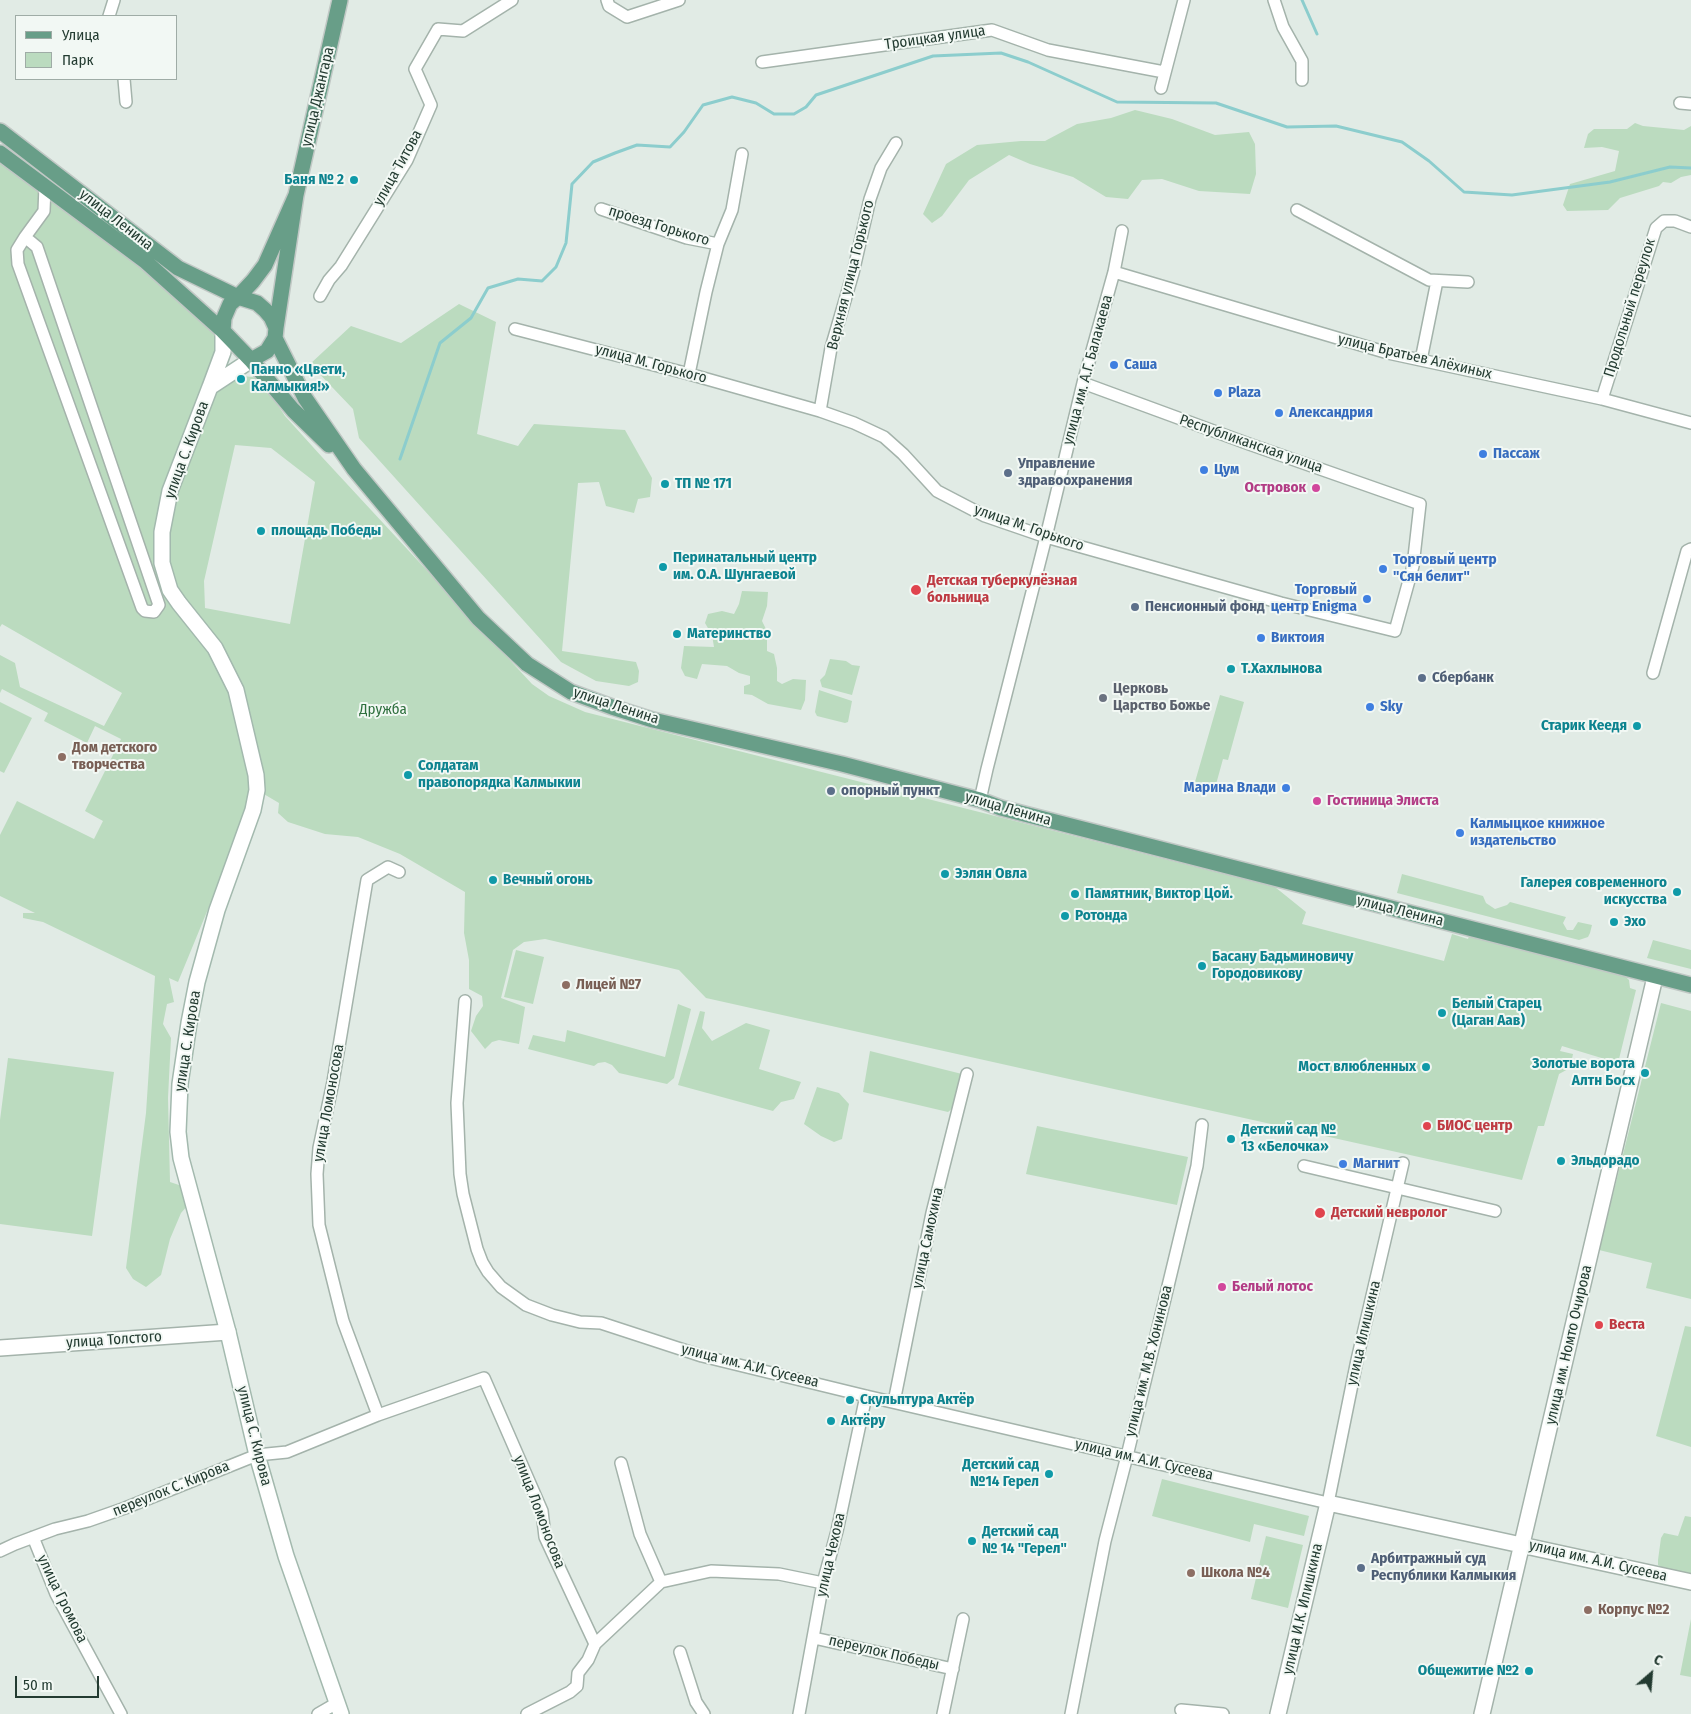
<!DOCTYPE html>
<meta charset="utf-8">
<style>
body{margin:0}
#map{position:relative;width:1691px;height:1714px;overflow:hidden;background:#e1ebe5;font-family:"Fira Sans Condensed",sans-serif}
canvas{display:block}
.legend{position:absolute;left:15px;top:15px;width:162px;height:65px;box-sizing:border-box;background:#f2f8f4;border:1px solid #9faca6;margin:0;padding:6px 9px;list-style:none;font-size:15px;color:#233b31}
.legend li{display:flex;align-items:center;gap:10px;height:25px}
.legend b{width:25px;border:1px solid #9faca6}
.north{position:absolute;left:1626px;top:1649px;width:50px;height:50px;-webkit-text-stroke:4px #f2f8f4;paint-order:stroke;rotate:27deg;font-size:14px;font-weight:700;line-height:20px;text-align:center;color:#233b31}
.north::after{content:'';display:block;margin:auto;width:18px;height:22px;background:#233b31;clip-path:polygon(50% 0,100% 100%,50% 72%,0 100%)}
.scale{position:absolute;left:15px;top:1676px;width:84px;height:22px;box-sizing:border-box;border:2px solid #233b31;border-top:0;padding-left:6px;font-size:15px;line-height:18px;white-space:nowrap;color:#233b31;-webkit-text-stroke:4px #f2f8f4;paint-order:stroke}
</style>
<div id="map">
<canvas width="1691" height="1714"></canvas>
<ul class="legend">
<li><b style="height:6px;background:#689e88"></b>Улица</li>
<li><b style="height:14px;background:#bbdbbf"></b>Парк</li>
</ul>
<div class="north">С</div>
<div class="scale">50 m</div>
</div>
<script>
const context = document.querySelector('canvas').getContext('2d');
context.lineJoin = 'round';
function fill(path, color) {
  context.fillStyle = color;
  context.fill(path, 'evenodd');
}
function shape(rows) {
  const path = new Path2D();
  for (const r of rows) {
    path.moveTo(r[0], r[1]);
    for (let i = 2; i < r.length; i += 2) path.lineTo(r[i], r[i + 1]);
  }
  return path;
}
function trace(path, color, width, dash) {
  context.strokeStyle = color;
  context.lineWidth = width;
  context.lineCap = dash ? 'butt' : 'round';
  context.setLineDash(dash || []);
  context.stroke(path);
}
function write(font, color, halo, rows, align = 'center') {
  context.font = font + ' "Fira Sans Condensed",sans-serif';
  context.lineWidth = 4;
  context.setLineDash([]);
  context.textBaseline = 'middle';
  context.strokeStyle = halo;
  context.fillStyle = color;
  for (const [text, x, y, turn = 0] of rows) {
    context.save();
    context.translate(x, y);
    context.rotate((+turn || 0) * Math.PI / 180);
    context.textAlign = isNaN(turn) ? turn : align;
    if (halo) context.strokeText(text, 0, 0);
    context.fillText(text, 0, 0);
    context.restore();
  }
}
fill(shape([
 [1135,110,1172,119,1215,135,1249,132,1255,144,1256,174,1250,194,1199,191,1162,179,1142,180,1128,199,1106,197,1073,177,1030,164,1009,155,969,180,942,216,932,223,923,214,946,164,977,145,1021,141,1045,141,1077,124,1111,118],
 [1635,123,1643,126,1684,130,1691,126,1691,175,1681,177,1671,183,1663,182,1659,186,1620,198,1608,210,1567,211,1563,205,1570,184,1615,171,1619,151,1602,147,1584,148,1588,134,1594,129,1627,129],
 [0,162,133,257,218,333,215,389,235,375,260,378,285,416,322,457,532,684,549,696,585,712,1275,887,1306,912,1302,924,1444,961,1452,934,1468,939,1469,936,1624,975,1629,980,1630,988,1636,990,1618,1063,1562,1046,1560,1051,1573,1054,1570,1068,1559,1074,1544,1126,1538,1126,1522,1180,706,998,679,970,545,939,524,942,513,950,501,998,525,1007,519,1044,499,1040,492,1042,485,1049,471,1031,476,1016,483,1006,482,996,469,989,469,960,464,933,465,892,400,854,358,837,325,834,288,822,278,813,279,803,257,790,178,982,169,978,174,1002,167,1004,163,1024,171,1038,168,1098,170,1182,182,1186,188,1205,181,1213,170,1239,161,1275,146,1287,133,1279,126,1268,146,1113,155,976,43,922,23,918,23,913,35,913,0,896,0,835,17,801,94,839,103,821,85,811,121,739,95,726,87,743,44,721,48,713,2,689,0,693,0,655,15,663,20,687,104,726,122,693,2,624,0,627],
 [235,445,271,448,315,482,290,624,205,608,204,581],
 [459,304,496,322,477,434,518,446,534,424,625,430,652,478,650,497,638,499,634,513,606,506,599,482,578,483,562,651,636,662,639,671,638,682,629,686,596,681,561,662,359,438,353,409,310,364,351,326,401,343],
 [742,591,768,592,767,606,762,621,767,631,767,651,774,654,777,668,777,681,782,684,793,679,806,680,805,700,801,710,768,704,752,695,744,694,744,686,750,684,750,676,739,673,727,666,702,664,697,679,685,676,681,668,684,646,714,647,712,635,705,623,708,614,722,611,734,614,739,604],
 [830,659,846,661,852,665,860,666,852,695,822,687,820,680,825,675],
 [819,690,852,701,848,722,845,723,817,716,815,712],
 [1220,695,1244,702,1228,760,1223,759,1215,788,1195,782],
 [0,702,32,718,4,773,0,771],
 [1402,874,1483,896,1486,903,1495,909,1507,905,1510,902,1566,917,1563,923,1567,930,1573,930,1578,922,1592,925,1590,933,1588,937,1579,940,1397,893],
 [1653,940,1691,950,1691,969,1647,958],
 [516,950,544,957,533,1004,504,997],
 [1661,1003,1691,1011,1691,1299,1646,1288,1652,1263,1599,1250],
 [678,1004,691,1009,674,1078,667,1084,619,1073,612,1065,605,1062,598,1063,594,1066,528,1049,533,1035,565,1042,567,1030,665,1057],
 [700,1011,705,1012,702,1028,712,1041,746,1023,770,1030,759,1069,801,1082,794,1099,781,1102,773,1111,678,1085],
 [870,1051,962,1074,954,1107,948,1112,863,1092],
 [8,1058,114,1072,92,1236,0,1224,0,1120],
 [817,1087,839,1093,849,1104,842,1139,834,1142,821,1136,804,1124],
 [1037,1126,1188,1157,1177,1205,1026,1174],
 [1685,1326,1691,1327,1691,1447,1656,1436],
 [1162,1479,1309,1516,1304,1536,1254,1524,1250,1542,1152,1516],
 [1685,1516,1691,1517,1691,1576,1666,1571,1658,1565,1658,1560,1661,1538,1664,1533,1678,1536],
 [1266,1536,1303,1545,1288,1608,1251,1599],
 [1691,1619,1691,1677,1680,1675]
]), '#bbdbbf');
trace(shape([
 [1302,0,1317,34],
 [400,459,440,343,471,318,488,288,518,279,542,281,556,267,566,243,572,184,593,162,615,153,637,145,670,147,684,132,703,105,732,97,756,103,774,114,794,114,806,107,816,95,933,56,1001,53,1028,62,1117,102,1216,103,1287,127,1336,126,1402,142,1429,161,1464,192,1512,195,1610,182,1670,167,1691,168]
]), '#8ccdcd', 3);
const minor = shape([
 [607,0,609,6,627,17,679,0],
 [1274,0,1283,27,1302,61,1302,80],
 [109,16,114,0],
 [762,62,992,30,1048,50,1164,72],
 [124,79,126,102],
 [1161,88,1184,0],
 [1680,103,1691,104],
 [601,209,687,238,718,244],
 [1297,210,1429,280,1468,282],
 [25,237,37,247,159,605,154,612,145,611,142,608,18,264,17,250,25,237,44,211,45,186],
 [1114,272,1388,353,1602,399,1691,423],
 [320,296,329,280,341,266,407,160,431,105,415,69,438,29,463,31,512,0],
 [515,329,689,374,820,411,854,423,884,437,903,454,937,491,985,516,1046,537,1281,603,1395,631,1413,566,1420,504,1249,444,1083,383],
 [1421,360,1437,281],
 [689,374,706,292,718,244,732,210,742,154],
 [1602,399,1656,228,1664,221,1675,221,1691,227],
 [820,411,831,348,853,273,870,199,881,168,896,143],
 [1653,673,1687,551,1691,549],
 [980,800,987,769,1046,537,1083,383,1114,272,1122,231],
 [465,1001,457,1103,460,1174,463,1194,477,1249,482,1262,488,1272,501,1287,526,1305,552,1315,580,1322,601,1323,702,1356,866,1396,1328,1503,1357,1360,1403,1163],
 [1304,1166,1495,1211],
 [894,1402,932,1213,967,1074],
 [378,1415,343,1321,319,1225,317,1174,319,1148,333,1082,367,880,388,867,399,872],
 [621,1463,640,1534,661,1582],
 [33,1537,56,1594,121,1714],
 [0,1551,15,1544,55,1529,88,1521,125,1508,257,1455,287,1452,378,1415,484,1378,542,1511,545,1537,595,1644],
 [814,1638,953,1669],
 [680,1652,696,1702,704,1714],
 [1181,1710,1223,1714],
 [318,1714,337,1703],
 [527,1714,570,1692,577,1686,578,1673,588,1660,595,1644,661,1582,711,1571,779,1574,823,1583],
 [799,1714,823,1583,837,1531,866,1396],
 [943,1714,963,1619],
 [1071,1714,1105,1541,1127,1456,1197,1166,1202,1125]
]);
const tertiary = shape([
 [0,1348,228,1332],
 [1278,1714,1328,1503,1691,1582],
 [1482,1714,1655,977]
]);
const secondary = shape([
 [223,331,223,352,210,387,251,360],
 [210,387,170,491,162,532,162,563,170,590,179,603,215,648,236,690,256,775,257,790,253,810,217,910,197,982,189,1023,180,1084,178,1132,181,1158,228,1332,257,1455,286,1556,341,1714]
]);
const primary = shape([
 [0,131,178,268,238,297,257,303,265,310,271,317,276,328,275,338,267,351,251,360,223,331,224,318,230,304,238,297,253,281,265,265,296,195],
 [0,153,145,261,223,331],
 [276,328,296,195,340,0],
 [275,338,305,398,354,469,478,618,527,664,571,692,612,707,653,720,842,764,980,800,1001,808,1691,985],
 [251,360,293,410,329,445]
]);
trace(minor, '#a4b3ab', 14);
trace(tertiary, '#a4b3ab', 18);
trace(secondary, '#a3b9ae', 18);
trace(primary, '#c1c8c5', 18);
trace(minor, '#fff', 11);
trace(tertiary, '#fff', 15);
trace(secondary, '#fff', 15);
trace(primary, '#689e88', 15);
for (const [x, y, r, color] of [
 [354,180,5,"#0f9aa8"],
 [1114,365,5,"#3f7fe0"],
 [241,379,5,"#0f9aa8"],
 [1218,393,5,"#3f7fe0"],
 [1279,413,5,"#3f7fe0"],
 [1483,454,5,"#3f7fe0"],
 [1204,470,5,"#3f7fe0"],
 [1008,473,5,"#5c6f8a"],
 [665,484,5,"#0f9aa8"],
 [1316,488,5,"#d1479c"],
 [261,531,5,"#0f9aa8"],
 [663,567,5,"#0f9aa8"],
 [1383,569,5,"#3f7fe0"],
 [916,590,6,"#e0444e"],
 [1367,599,5,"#3f7fe0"],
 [1135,607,5,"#5c6f8a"],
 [677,634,5,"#0f9aa8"],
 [1261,638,5,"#3f7fe0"],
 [1231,669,5,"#0f9aa8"],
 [1422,678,5,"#5c6f8a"],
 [1103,698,5,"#6b7280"],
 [1370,707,5,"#3f7fe0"],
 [1637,726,5,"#0f9aa8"],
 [62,757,5,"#8d6e63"],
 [408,775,5,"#0f9aa8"],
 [1286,788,5,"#3f7fe0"],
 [831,791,5,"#5c6f8a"],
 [1317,801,5,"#d1479c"],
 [1460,833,5,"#3f7fe0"],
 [945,874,5,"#0f9aa8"],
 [493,880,5,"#0f9aa8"],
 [1677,892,5,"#0f9aa8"],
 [1075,894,5,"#0f9aa8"],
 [1065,916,5,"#0f9aa8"],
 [1614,922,5,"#0f9aa8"],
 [1202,966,5,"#0f9aa8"],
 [566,985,5,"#8d6e63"],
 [1442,1013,5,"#0f9aa8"],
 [1426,1067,5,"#0f9aa8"],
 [1645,1073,5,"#0f9aa8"],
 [1427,1126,5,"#e0444e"],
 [1231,1139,5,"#0f9aa8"],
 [1561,1161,5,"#0f9aa8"],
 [1343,1164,5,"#3f7fe0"],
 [1320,1213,6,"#e0444e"],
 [1222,1287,5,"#d1479c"],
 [1599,1325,5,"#e0444e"],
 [850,1400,5,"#0f9aa8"],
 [831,1421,5,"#0f9aa8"],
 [1049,1474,5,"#0f9aa8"],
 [972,1541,5,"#0f9aa8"],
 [1361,1568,5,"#5c6f8a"],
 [1191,1573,5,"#8d6e63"],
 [1588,1610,5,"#8d6e63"],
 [1529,1671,5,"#0f9aa8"]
]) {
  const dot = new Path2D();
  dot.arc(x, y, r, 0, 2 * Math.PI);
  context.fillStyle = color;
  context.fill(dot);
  trace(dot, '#f2f8f4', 2);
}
write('15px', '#233b31', '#f2f8f4', [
 ["Троицкая улица",935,38,-8],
 ["улица Джангара",318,97,-77],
 ["улица Титова",398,168,-61],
 ["улица Ленина",116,220,38],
 ["проезд Горького",659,226,17],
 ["Верхняя улица Горького",851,275,-76],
 ["Продольный переулок",1630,308,-73],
 ["улица Братьев Алёхиных",1415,357,13],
 ["улица М. Горького",651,364,15],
 ["улица им. А.Г. Балакаева",1088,370,-75],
 ["Республиканская улица",1251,444,19],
 ["улица С. Кирова",187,450,-70],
 ["улица М. Горького",1029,528,19],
 ["улица Ленина",616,706,18],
 ["улица Ленина",1008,809,16],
 ["улица Ленина",1400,911,14],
 ["улица С. Кирова",188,1041,-81],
 ["улица Ломоносова",329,1103,-80],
 ["улица Самохина",928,1238,-78],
 ["улица Илишкина",1364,1333,-77],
 ["улица Толстого",114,1340,-4],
 ["улица им. Номто Очирова",1569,1345,-77],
 ["улица им. М.В. Хонинова",1149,1361,-76],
 ["улица им. А.И. Сусеева",750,1366,14],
 ["улица С. Кирова",254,1436,76],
 ["улица им. А.И. Сусеева",1144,1460,13],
 ["переулок С. Кирова",171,1489,-22],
 ["улица Ломоносова",539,1512,69],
 ["улица Чехова",831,1555,-77],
 ["улица им. А.И. Сусеева",1598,1561,13],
 ["улица Громова",62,1599,64],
 ["улица И.К. Илишкина",1303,1609,-77],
 ["переулок Победы",884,1653,13]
]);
write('bold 15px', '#0d838f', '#f2f8f4', [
 ["Баня № 2",344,180,"right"],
 ["Панно «Цвети,",251,370],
 ["Калмыкия!»",251,387],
 ["ТП № 171",675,484],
 ["площадь Победы",271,531],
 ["Перинатальный центр",673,558],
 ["им. О.А. Шунгаевой",673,575],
 ["Материнство",687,634],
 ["Т.Хахлынова",1241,669],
 ["Старик Кеедя",1627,726,"right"],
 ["Солдатам",418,766],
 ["правопорядка Калмыкии",418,783],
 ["Ээлян Овла",955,874],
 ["Вечный огонь",503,880],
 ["Галерея современного",1667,883,"right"],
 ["искусства",1667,900,"right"],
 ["Памятник, Виктор Цой.",1085,894],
 ["Ротонда",1075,916],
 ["Эхо",1624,922],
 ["Басану Бадьминовичу",1212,957],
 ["Городовикову",1212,974],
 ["Белый Старец",1452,1004],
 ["(Цаган Аав)",1452,1021],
 ["Золотые ворота",1635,1064,"right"],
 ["Алтн Босх",1635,1081,"right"],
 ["Мост влюбленных",1416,1067,"right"],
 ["Детский сад №",1241,1130],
 ["13 «Белочка»",1241,1147],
 ["Эльдорадо",1571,1161],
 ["Скульптура Актёр",860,1400],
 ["Актёру",841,1421],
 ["Детский сад",1039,1465,"right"],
 ["№14 Герел",1039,1482,"right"],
 ["Детский сад",982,1532],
 ["№ 14 \"Герел\"",982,1549],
 ["Общежитие №2",1519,1671,"right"]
], 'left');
write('bold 15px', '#366cbe', '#f2f8f4', [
 ["Саша",1124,365],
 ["Plaza",1228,393],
 ["Александрия",1289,413],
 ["Пассаж",1493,454],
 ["Цум",1214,470],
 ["Торговый центр",1393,560],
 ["\"Сян белит\"",1393,577],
 ["Торговый",1357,590,"right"],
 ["центр Enigma",1357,607,"right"],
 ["Виктоия",1271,638],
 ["Sky",1380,707],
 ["Марина Влади",1276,788,"right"],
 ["Калмыцкое книжное",1470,824],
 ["издательство",1470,841],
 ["Магнит",1353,1164]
], 'left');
write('bold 15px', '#4e5e75', '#f2f8f4', [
 ["Управление",1018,464],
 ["здравоохранения",1018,481],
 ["Пенсионный фонд",1145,607],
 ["Сбербанк",1432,678],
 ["опорный пункт",841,791],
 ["Арбитражный суд",1371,1559],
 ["Республики Калмыкия",1371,1576]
], 'left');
write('bold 15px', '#b23c85', '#f2f8f4', [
 ["Островок",1306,488,"right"],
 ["Гостиница Элиста",1327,801],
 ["Белый лотос",1232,1287]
], 'left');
write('bold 15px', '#be3a42', '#f2f8f4', [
 ["Детская туберкулёзная",927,581],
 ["больница",927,598],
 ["БИОС центр",1437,1126],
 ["Детский невролог",1331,1213],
 ["Веста",1609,1325]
], 'left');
write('bold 15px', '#5b616d', '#f2f8f4', [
 ["Церковь",1113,689],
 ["Царство Божье",1113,706]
], 'left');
write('15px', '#2f703e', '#f2f8f4', [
 ["Дружба",383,710]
]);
write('bold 15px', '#785e54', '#f2f8f4', [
 ["Дом детского",72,748],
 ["творчества",72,765],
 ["Лицей №7",576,985],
 ["Школа №4",1201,1573],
 ["Корпус №2",1598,1610]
], 'left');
</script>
